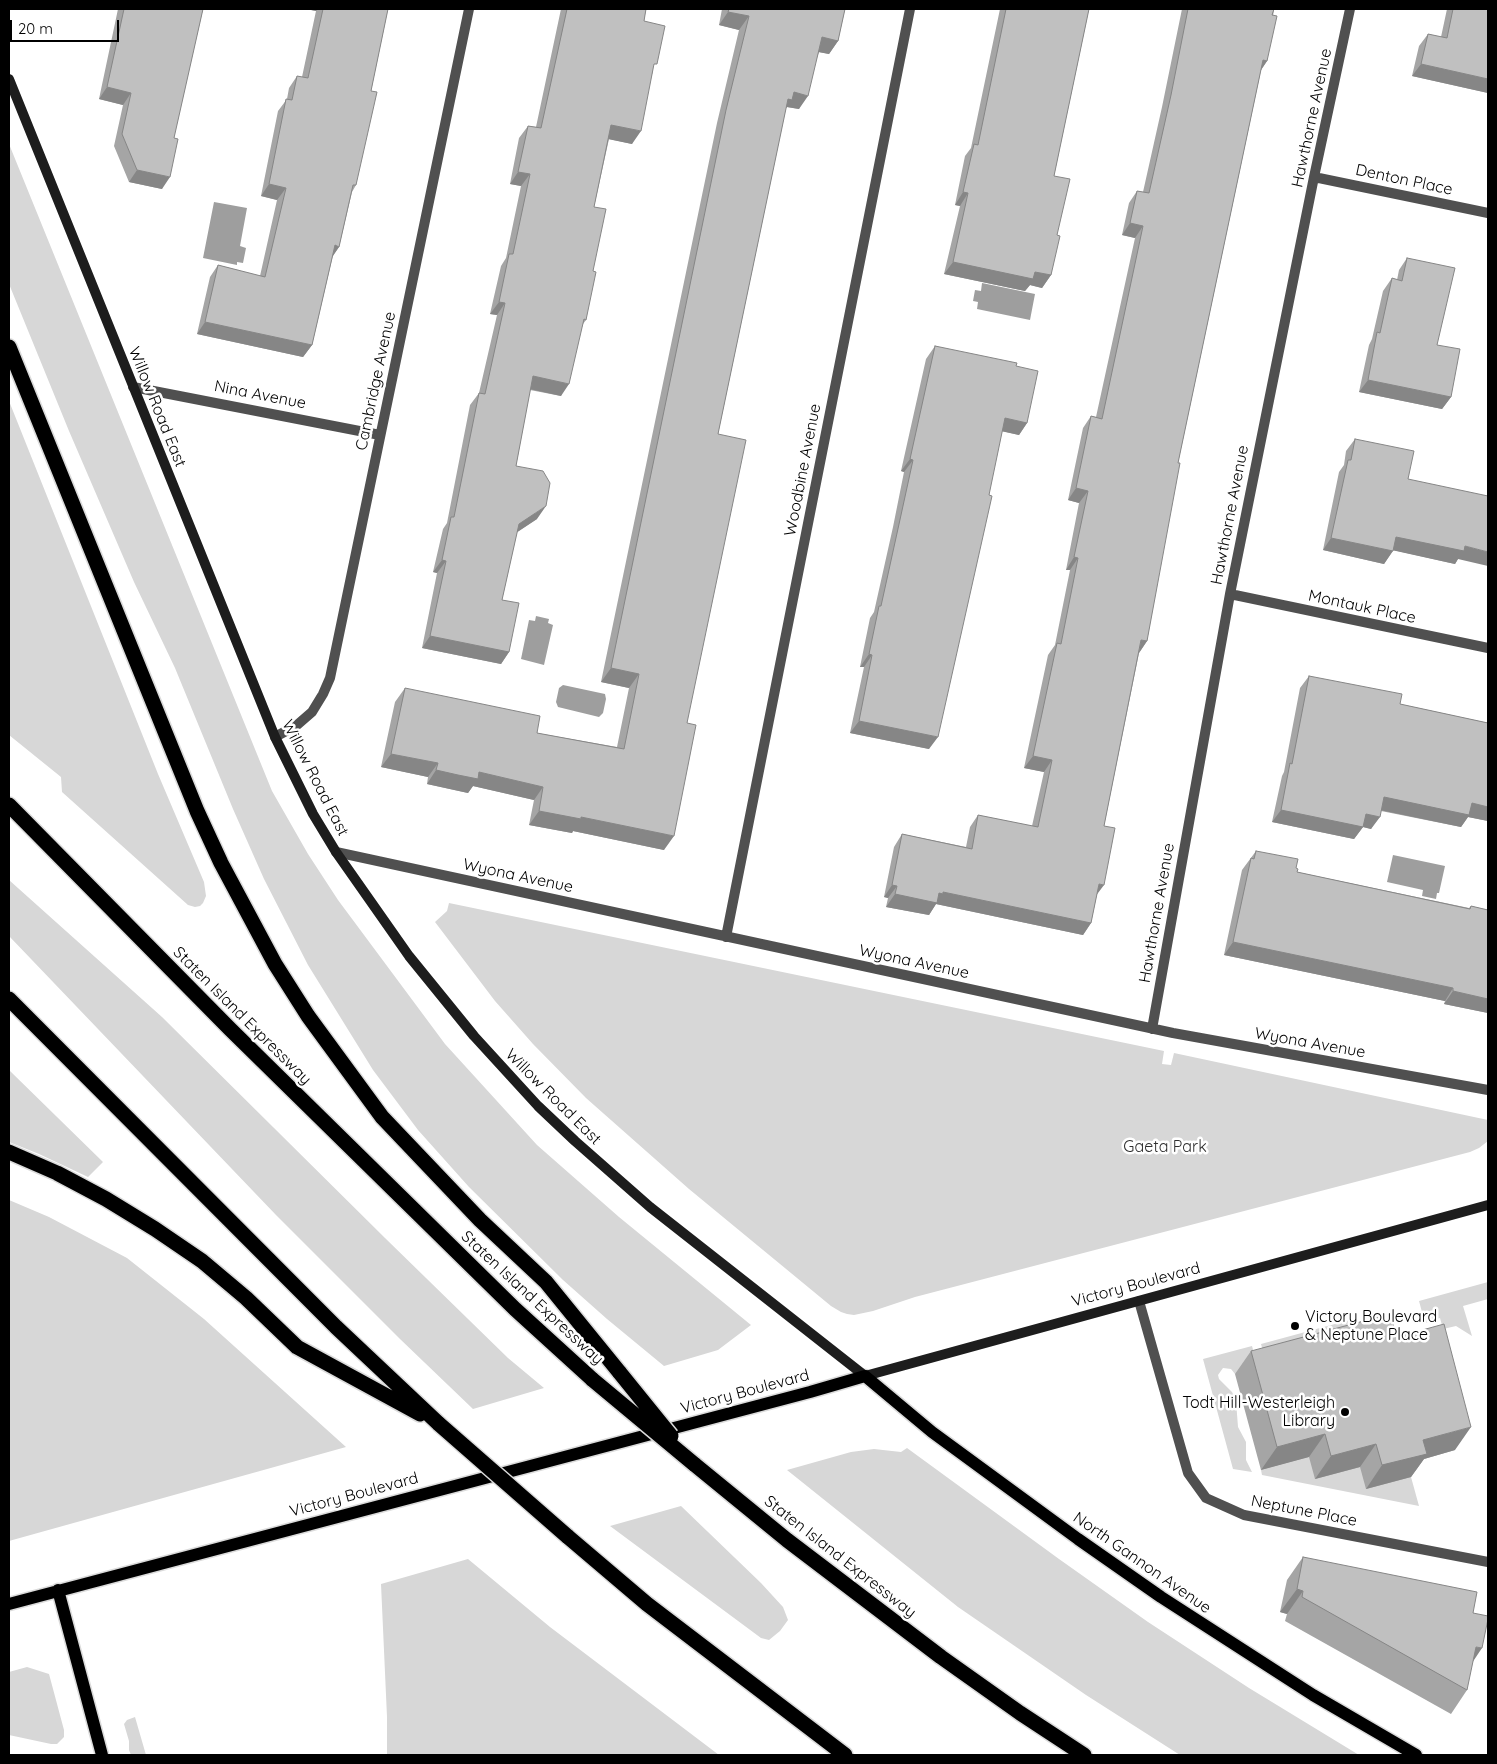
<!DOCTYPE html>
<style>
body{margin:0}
#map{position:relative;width:1497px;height:1764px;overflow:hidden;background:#fff;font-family:Quicksand,sans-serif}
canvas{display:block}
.frame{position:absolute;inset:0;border:10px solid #000;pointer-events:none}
.scale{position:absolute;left:10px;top:20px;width:109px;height:22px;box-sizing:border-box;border:2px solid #000;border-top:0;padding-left:6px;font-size:15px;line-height:18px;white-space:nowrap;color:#000;-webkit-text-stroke:4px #fff;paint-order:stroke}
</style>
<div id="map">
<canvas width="1497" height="1764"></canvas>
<div class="frame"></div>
<div class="scale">20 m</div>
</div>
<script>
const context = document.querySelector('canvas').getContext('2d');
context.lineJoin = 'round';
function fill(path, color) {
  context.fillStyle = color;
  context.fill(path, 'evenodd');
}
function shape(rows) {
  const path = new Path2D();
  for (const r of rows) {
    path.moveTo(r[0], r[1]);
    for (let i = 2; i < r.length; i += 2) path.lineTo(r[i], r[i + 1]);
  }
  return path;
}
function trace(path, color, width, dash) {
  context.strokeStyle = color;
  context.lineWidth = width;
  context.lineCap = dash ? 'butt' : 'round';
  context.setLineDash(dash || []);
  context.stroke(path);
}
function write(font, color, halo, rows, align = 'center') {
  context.font = font + ' Quicksand,sans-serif';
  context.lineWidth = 5;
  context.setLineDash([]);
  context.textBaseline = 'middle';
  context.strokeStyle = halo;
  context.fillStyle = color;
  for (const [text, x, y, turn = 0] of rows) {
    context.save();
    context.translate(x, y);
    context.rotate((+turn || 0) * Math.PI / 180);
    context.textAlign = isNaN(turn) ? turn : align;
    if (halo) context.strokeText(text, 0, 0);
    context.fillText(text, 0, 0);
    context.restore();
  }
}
fill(shape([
 [9,144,272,791,308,854,338,900,445,1044,537,1145,619,1217,751,1325,718,1350,664,1366,607,1319,563,1280,469,1187,418,1130,373,1070,308,965,264,879,233,809,175,668,134,582,69,431,9,284],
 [9,401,158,774,204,882,206,896,203,903,200,906,195,907,188,905,62,792,61,777,9,735],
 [9,880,162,1017,385,1238,508,1358,544,1388,473,1409,400,1339,276,1215,9,936],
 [449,903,1164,1051,1162,1064,1171,1065,1174,1053,1488,1120,1488,1141,1479,1148,1470,1152,915,1297,873,1311,854,1315,847,1314,841,1312,831,1306,689,1189,586,1098,533,1044,495,1001,435,922,447,911],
 [9,1070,103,1162,88,1177,39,1154,9,1142],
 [9,1200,49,1217,127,1258,204,1319,346,1447,9,1541],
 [1488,1282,1488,1299,1463,1306,1472,1336,1456,1326,1443,1329,1440,1318,1425,1323,1419,1301],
 [1357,1318,1363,1340,1267,1366,1261,1344],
 [1252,1346,1258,1368,1235,1374,1231,1369,1223,1368,1218,1375,1219,1379,1232,1392,1236,1401,1238,1427,1246,1442,1246,1460,1252,1472,1233,1469,1203,1359],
 [907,1448,1059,1559,1148,1622,1249,1688,1359,1755,1180,1755,1086,1695,958,1607,787,1470,851,1452,874,1449,901,1452],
 [1309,1457,1411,1477,1419,1506,1262,1475,1261,1470],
 [681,1506,761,1583,783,1607,788,1620,780,1631,769,1640,761,1638,610,1526],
 [468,1559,550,1627,719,1755,387,1755,387,1717,381,1584],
 [27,1667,49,1674,64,1730,64,1737,57,1744,51,1744,9,1735,9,1672],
 [135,1717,146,1755,131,1755,129,1750,129,1741,124,1724,127,1720]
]), '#d7d7d7');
fill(shape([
 [214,202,247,208,240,246,246,248,243,263,237,262,237,265,203,258],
 [982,283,1035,294,1030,320,977,309,978,302,973,301,975,290,981,291],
 [536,616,549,619,548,623,553,625,544,665,521,659,529,620,535,621],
 [563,685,605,694,606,699,603,713,599,717,558,707,556,702,559,688],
 [1393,855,1445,866,1439,893,1437,893,1436,899,1422,896,1423,890,1387,882]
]), '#9e9e9e');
const primary = shape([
 [58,1590,102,1755],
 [9,1604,810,1392,865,1376,932,1432,1078,1539,1161,1597,1313,1695,1416,1755]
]);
const highway = shape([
 [9,347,197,811,221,863,275,964,308,1016,382,1117,480,1220,546,1282,620,1373],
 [9,805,230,1029,515,1309,593,1380],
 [9,999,336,1327,439,1424],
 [9,1152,57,1173,106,1199,155,1229,202,1261,246,1298,297,1347,420,1414],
 [694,1464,787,1540,941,1657,1020,1713,1084,1755],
 [567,1536,647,1604,845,1755]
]);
trace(primary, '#dbdbdb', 15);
trace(highway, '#dbdbdb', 18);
trace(shape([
 [1314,177,1488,213],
 [133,387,380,435],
 [1230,594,1488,648],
 [275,737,297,725,312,712,323,694,330,678,469,9],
 [336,852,1173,1033,1488,1090],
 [726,937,910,9],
 [1152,1029,1230,594,1314,177,1350,9],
 [1139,1301,1188,1473,1206,1498,1244,1515,1488,1562]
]), '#505050', 10);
trace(shape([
 [9,79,275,737,313,814,336,852,409,956,474,1036,538,1106,575,1141,650,1207,865,1376,1488,1205]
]), '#1d1d1d', 10);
trace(primary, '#000', 12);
trace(highway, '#000', 15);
const highwayBridge = shape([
 [620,1373,671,1436],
 [593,1380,694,1464],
 [439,1424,567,1536]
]);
trace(highwayBridge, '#dbdbdb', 18, []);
trace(highwayBridge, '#000', 15);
fill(shape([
 [118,9,203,9,162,189,129,182,114,146,123,105,99,99],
 [306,9,388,9,371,91,356,185,352,192,339,247,333,255,312,345,303,357,197,334,210,277,218,265,260,276,277,200,261,196,278,111,287,99,289,88,297,76,302,77,316,11],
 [561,9,646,9,644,21,653,71,632,144,609,139,594,207,593,271,586,320,583,324,561,396,530,390,516,466,537,519,517,532,502,600,509,652,501,664,422,648,437,573,433,572,443,529,447,523,470,405,479,393,497,315,490,314,501,266,506,258,521,186,510,184,519,138,528,126,536,127],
 [722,9,845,9,838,41,829,54,819,52,799,109,787,107,786,108,718,434,687,723,664,850,573,831,572,833,529,825,534,800,473,786,468,793,427,784,428,777,381,767,395,702,405,688,537,733,617,747,629,688,601,682,717,123,739,30,719,25],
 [1000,9,1089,9,1054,176,1057,235,1051,275,1042,288,1030,285,1025,291,944,274,960,206,955,205,965,156,971,148],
 [1182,9,1274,9,1267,61,1261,70,1178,463,1147,641,1139,653,1104,826,1097,894,1091,923,1083,935,936,904,929,915,886,907,888,898,884,897,894,847,902,834,966,847,970,827,978,815,1032,826,1044,772,1024,768,1048,655,1055,645,1070,570,1066,570,1079,503,1068,500,1083,428,1091,416,1096,417,1135,238,1122,235,1129,203,1137,191,1143,192,1162,107],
 [1447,9,1488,9,1488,93,1412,76,1419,46,1428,34,1441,37],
 [1407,258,1437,345,1451,397,1442,409,1359,392,1369,345,1372,339,1383,291,1392,278,1397,280,1399,270],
 [935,346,1016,366,1027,423,1019,435,1002,431,929,749,850,733,864,667,860,667,870,618,874,612,893,527,904,472,901,471,926,359],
 [1355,439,1408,479,1458,559,1455,564,1393,550,1384,564,1323,550,1339,472,1344,465,1346,451],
 [1309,676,1400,704,1488,723,1488,821,1468,817,1461,827,1381,811,1371,829,1363,827,1354,839,1272,822,1282,776,1284,772,1300,688],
 [1256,851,1296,868,1297,872,1469,908,1471,906,1488,910,1488,1013,1444,1004,1445,1001,1224,955,1242,870],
 [1397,1337,1455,1450,1424,1459,1411,1477,1366,1489,1360,1467,1315,1479,1309,1457,1261,1470,1235,1374,1251,1351],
 [1303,1557,1473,1613,1467,1690,1451,1714,1285,1621,1287,1614,1280,1612,1287,1580]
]), '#a5a5a5');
fill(shape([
 [306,9,318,9,316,11],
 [728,12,749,16,739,30,719,25],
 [822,37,838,41,829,54,813,51],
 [1263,60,1267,61,1259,73],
 [1421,64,1488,79,1488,93,1412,76],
 [107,87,131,93,123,105,99,99],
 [794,92,808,96,799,109,787,107,782,113,788,99],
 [611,125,641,131,632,144,603,138],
 [137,170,170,177,162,189,129,182],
 [518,172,530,174,521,186,510,184],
 [269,184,286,188,277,200,261,196],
 [963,192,968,193,960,206,955,205],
 [1130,223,1143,226,1135,238,1122,235],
 [335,245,339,247,331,259],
 [953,262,1035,272,1051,275,1042,288,1030,285,1025,291,944,274],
 [499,302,505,303,497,315,490,314],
 [205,322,312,345,303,357,197,334],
 [533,376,569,384,561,396,525,388],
 [1368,380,1451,397,1442,409,1359,392],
 [1005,418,1027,423,1019,435,996,430],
 [910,459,913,460,904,472,901,471],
 [1076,488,1088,491,1079,503,1068,500],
 [546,506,537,519,510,537,519,524],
 [1396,537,1465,546,1488,552,1488,566,1458,559,1455,564,1387,549],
 [1331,538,1393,551,1384,564,1323,550],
 [1074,557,1078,558,1070,570,1066,570],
 [442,560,446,561,437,573,433,572],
 [430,636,509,652,501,664,422,648],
 [1141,640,1147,641,1139,653],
 [869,654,872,655,864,667,860,667],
 [611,668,639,674,629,688,601,682],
 [859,721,938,737,929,749,850,733],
 [391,754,438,763,428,777,381,767],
 [1033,756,1052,760,1044,772,1024,768],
 [436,770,479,772,543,787,534,800,473,786,468,793,427,784],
 [1384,797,1472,803,1488,807,1488,821,1468,817,1461,827,1375,809],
 [1281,810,1366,814,1380,817,1371,829,1363,827,1354,839,1272,822],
 [539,811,581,817,674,836,664,850,573,831,572,833,529,825],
 [1099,884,1104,885,1095,897],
 [892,885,897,886,888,898,884,897],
 [943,892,1091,923,1083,935,936,904,929,915,886,907,895,894],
 [1233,942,1453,988,1445,1001,1224,955],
 [1453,991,1488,999,1488,1013,1444,1004],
 [1471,1427,1455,1450,1424,1459,1411,1477,1366,1489,1382,1465,1423,1440],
 [1325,1434,1309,1457,1261,1470,1277,1447],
 [1376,1444,1360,1467,1315,1479,1331,1456],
 [1297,1589,1303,1591,1287,1614,1280,1612],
 [1476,1647,1482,1648,1466,1672]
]), '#868686');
const building = shape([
 [124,9,203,9,174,138,178,139,170,177,137,170,122,134,131,93,107,87,124,9],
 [323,9,388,9,371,91,377,92,356,185,353,185,339,247,335,245,312,345,205,322,218,265,265,277,286,188,269,184,286,99,292,100,297,76,308,78,323,9],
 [567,9,646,9,644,21,665,26,657,64,654,64,641,131,611,125,594,207,606,209,593,271,596,272,586,320,584,319,569,384,533,376,516,466,543,471,550,483,546,506,519,524,502,600,519,603,509,652,430,636,446,561,442,560,451,517,454,517,479,393,485,394,505,303,499,302,509,254,513,254,530,174,518,172,528,126,541,128,567,9],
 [729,9,845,9,838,41,822,37,808,96,794,92,792,100,788,99,718,434,746,440,687,723,696,725,674,836,581,817,581,819,539,811,543,787,479,772,478,779,458,775,436,770,438,763,391,754,405,688,540,716,537,733,624,749,639,674,611,668,726,110,749,16,728,12,729,9],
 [1006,9,1089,9,1054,176,1070,179,1057,235,1060,236,1051,275,1035,272,1033,279,953,262,968,193,963,192,974,144,978,145,1006,9],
 [1188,9,1274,9,1272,15,1277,16,1267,61,1263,60,1178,463,1180,463,1147,641,1141,640,1104,826,1115,828,1104,885,1099,884,1091,923,943,892,943,894,939,893,937,903,895,894,897,886,892,885,902,834,972,849,978,815,1038,827,1052,760,1033,756,1057,643,1061,644,1078,558,1074,557,1088,491,1076,488,1091,416,1102,419,1143,226,1130,223,1137,191,1149,193,1171,95,1188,9],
 [1453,9,1488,9,1488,79,1421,64,1428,34,1447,38,1453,9],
 [1407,258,1455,268,1437,345,1460,349,1451,397,1368,380,1377,332,1380,333,1392,278,1402,281,1407,258],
 [935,346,1017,363,1016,366,1038,371,1027,423,1005,418,989,495,992,496,938,737,859,721,872,655,869,654,879,606,881,606,901,515,913,460,910,459,935,346],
 [1355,439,1414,451,1408,479,1488,496,1488,552,1465,546,1464,551,1396,537,1393,551,1331,538,1348,460,1351,460,1355,439],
 [1309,676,1402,694,1400,704,1488,723,1488,807,1472,803,1469,815,1384,797,1380,817,1366,814,1363,827,1281,810,1290,763,1292,764,1309,676],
 [1256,851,1298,859,1296,868,1298,869,1297,872,1470,909,1471,906,1488,910,1488,999,1453,991,1453,988,1233,942,1251,858,1254,859,1256,851],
 [1390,1314,1397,1337,1444,1324,1471,1427,1423,1440,1427,1454,1382,1465,1376,1444,1331,1456,1325,1434,1277,1447,1251,1351,1390,1314],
 [1303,1557,1477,1592,1473,1613,1488,1616,1488,1619,1482,1648,1476,1647,1467,1690,1302,1597,1303,1591,1297,1589,1303,1557]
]);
fill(building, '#c0c0c0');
trace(building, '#868686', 1);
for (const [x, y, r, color] of [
 [1295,1326,5,"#000"],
 [1345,1412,5,"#000"]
]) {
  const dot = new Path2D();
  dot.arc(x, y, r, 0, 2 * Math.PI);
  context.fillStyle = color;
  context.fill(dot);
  trace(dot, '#fff', 2);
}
write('16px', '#000', '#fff', [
 ["Hawthorne Avenue",1312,118,-78],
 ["Denton Place",1404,180,12],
 ["Cambridge Avenue",376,381,-78],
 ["Nina Avenue",260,395,11],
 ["Willow Road East",157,407,68],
 ["Woodbine Avenue",803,470,-79],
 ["Hawthorne Avenue",1230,515,-79],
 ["Montauk Place",1362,607,12],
 ["Willow Road East",315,778,63],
 ["Wyona Avenue",518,876,12],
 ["Hawthorne Avenue",1157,913,-80],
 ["Wyona Avenue",914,962,12],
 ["Staten Island Expressway",242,1016,45],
 ["Wyona Avenue",1310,1043,10],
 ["Willow Road East",553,1097,45],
 ["Victory Boulevard",1136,1285,-15],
 ["Staten Island Expressway",532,1298,43],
 ["Victory Boulevard",745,1392,-15],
 ["Victory Boulevard",354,1495,-15],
 ["Neptune Place",1304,1511,11],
 ["Staten Island Expressway",840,1557,38],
 ["North Gannon Avenue",1142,1563,35]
]);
write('16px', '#2e2e2e', '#fff', [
 ["Gaeta Park",1165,1147]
]);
write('16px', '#000', '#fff', [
 ["Victory Boulevard",1305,1317],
 ["& Neptune Place",1305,1335],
 ["Todt Hill-Westerleigh",1335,1403,"right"],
 ["Library",1335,1421,"right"]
], 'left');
</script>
